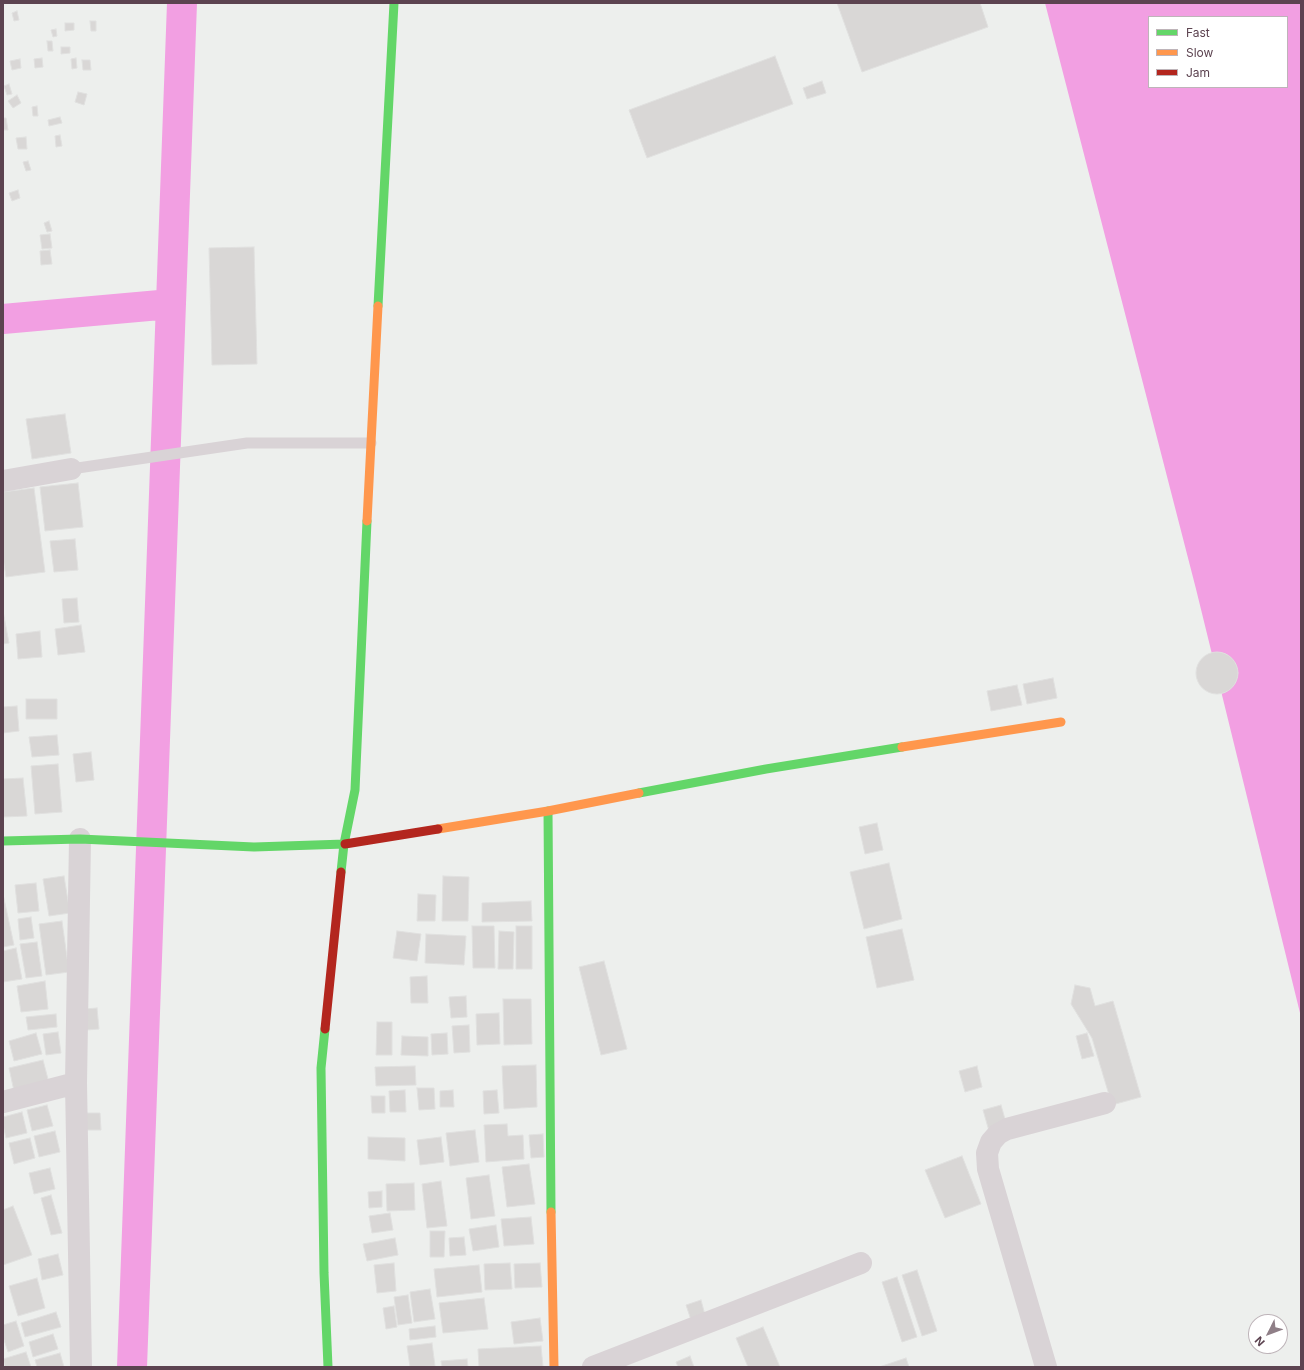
<!DOCTYPE html>
<style>
body{margin:0}
#map{position:relative;width:1304px;height:1370px;overflow:hidden;background:#edefed;font-family:Inter,sans-serif}
canvas{display:block}
.frame{position:absolute;inset:0;border:4px solid #5c4350;pointer-events:none}
.legend{position:absolute;left:1148px;top:16px;width:140px;height:72px;box-sizing:border-box;background:#fff;border:1px solid #beb4b9;margin:0;padding:5px 7px;list-style:none;font-size:12px;color:#5c4350}
.legend li{display:flex;align-items:center;gap:8px;height:20px}
.legend b{width:20px;border:1px solid #beb4b9}
.north{position:absolute;left:1248px;top:1314px;width:40px;height:40px;box-sizing:border-box;background:#fff;border:1px solid #beb4b9;border-radius:50%;rotate:228deg;font-size:11px;font-weight:700;line-height:16px;text-align:center;color:#5c4350}
.north::after{content:'';display:block;margin:auto;width:14px;height:18px;background:#8f7f87;clip-path:polygon(50% 0,100% 100%,50% 72%,0 100%)}
</style>
<div id="map">
<canvas width="1304" height="1370"></canvas>
<div class="frame"></div>
<ul class="legend">
<li><b style="height:5px;background:#63d668"></b>Fast</li>
<li><b style="height:5px;background:#ff974d"></b>Slow</li>
<li><b style="height:5px;background:#b3261e"></b>Jam</li>
</ul>
<div class="north">N</div>
</div>
<script>
const context = document.querySelector('canvas').getContext('2d');
context.lineJoin = 'round';
function fill(path, color) {
  context.fillStyle = color;
  context.fill(path, 'evenodd');
}
function shape(rows) {
  const path = new Path2D();
  for (const r of rows) {
    if (r.length === 3) {
      path.moveTo(r[0] + r[2], r[1]);
      path.arc(r[0], r[1], r[2], 0, 2 * Math.PI);
      continue;
    }
    path.moveTo(r[0], r[1]);
    for (let i = 2; i < r.length; i += 2) path.lineTo(r[i], r[i + 1]);
  }
  return path;
}
function trace(path, color, width, dash) {
  context.strokeStyle = color;
  context.lineWidth = width;
  context.lineCap = dash ? 'butt' : 'round';
  context.setLineDash(dash || []);
  context.stroke(path);
}
fill(shape([
 [1045,3,1301,3,1301,1017,1196,589],
 [1149,17,1287,17,1287,87,1149,87]
]), '#f29fe2');
trace(shape([
 [3,319,171,304],
 [132,1367,182,3]
]), '#f29fe2', 30);
const building = shape([
 [837,3,980,3,988,27,862,72,837,3],
 [17,11,19,20,14,21,12,13,17,11],
 [90,21,96,21,96,31,91,31,90,21],
 [65,23,74,23,74,30,65,31,65,23],
 [56,29,57,36,53,37,51,30,56,29],
 [47,41,52,41,53,51,48,51,47,41],
 [61,47,70,47,70,53,61,54,61,47],
 [775,56,793,104,647,158,629,110,775,56],
 [42,58,43,67,35,68,34,59,42,58],
 [76,58,77,68,72,69,71,59,76,58],
 [20,59,21,68,12,70,10,61,20,59],
 [82,60,90,60,91,70,83,70,82,60],
 [822,81,826,93,807,99,803,88,822,81],
 [9,84,12,94,7,95,4,86,9,84],
 [78,92,87,94,84,105,75,102,78,92],
 [17,95,21,103,13,108,8,101,17,95],
 [37,106,38,116,33,116,32,107,37,106],
 [60,117,62,123,49,126,48,120,60,117],
 [3,118,6,118,8,130,3,130,3,118],
 [60,135,62,146,56,147,55,136,60,135],
 [26,137,27,149,18,149,16,138,26,137],
 [28,161,31,170,26,171,23,162,28,161],
 [18,190,20,198,12,201,9,193,18,190],
 [49,221,52,231,47,232,44,223,49,221],
 [50,234,52,248,42,249,40,235,50,234],
 [254,247,257,364,212,365,209,248,254,247],
 [50,250,52,264,41,265,40,251,50,250],
 [65,414,71,453,32,459,26,419,65,414],
 [78,483,83,527,45,531,40,487,78,483],
 [34,488,45,572,6,577,3,558,3,492,34,488],
 [75,539,78,570,54,572,50,541,75,539],
 [77,598,79,622,64,623,62,599,77,598],
 [3,611,9,643,3,644,3,611],
 [81,625,85,652,58,655,55,629,81,625],
 [40,631,42,657,18,659,16,634,40,631],
 [1217,673,21],
 [1053,678,1057,698,1027,704,1023,684,1053,678],
 [1017,685,1022,705,991,711,987,691,1017,685],
 [26,699,57,699,57,719,26,719,26,699],
 [17,706,19,731,3,733,3,707,17,706],
 [57,735,59,755,32,757,29,737,57,735],
 [91,752,94,780,76,782,73,754,91,752],
 [58,764,62,812,35,814,31,766,58,764],
 [23,778,27,816,3,817,3,779,23,778],
 [877,823,883,850,865,854,859,827,877,823],
 [889,863,902,919,864,929,850,872,889,863],
 [64,876,70,913,49,916,43,879,64,876],
 [443,876,469,877,468,921,442,921,443,876],
 [36,883,39,911,18,913,15,885,36,883],
 [3,894,14,945,3,947,3,894],
 [418,894,436,895,435,921,417,921,418,894],
 [531,901,532,921,482,922,482,903,531,901],
 [31,917,34,938,20,940,18,919,31,917],
 [62,921,69,972,46,975,39,924,62,921],
 [472,926,494,926,495,968,473,968,472,926],
 [516,926,532,926,532,969,516,969,516,926],
 [902,929,914,980,877,988,866,937,902,929],
 [397,931,421,934,417,961,393,958,397,931],
 [499,931,514,932,513,969,498,969,499,931],
 [426,934,466,936,464,965,425,963,426,934],
 [37,942,42,976,26,978,20,944,37,942],
 [16,948,22,979,3,982,3,951,16,948],
 [604,961,627,1049,601,1055,579,967,604,961],
 [427,976,428,1003,411,1003,410,977,427,976],
 [45,981,48,1009,21,1012,17,986,45,981],
 [1075,985,1090,988,1095,1006,1113,1001,1141,1097,1112,1105,1092,1038,1071,1004,1075,985],
 [466,996,467,1017,451,1018,449,997,466,996],
 [503,999,531,999,532,1044,504,1045,503,999],
 [97,1008,99,1029,87,1030,85,1009,97,1008],
 [499,1013,500,1044,477,1045,476,1014,499,1013],
 [56,1014,57,1027,28,1030,26,1017,56,1014],
 [377,1022,392,1022,392,1055,376,1055,377,1022],
 [469,1025,470,1052,454,1053,452,1026,469,1025],
 [58,1032,61,1053,46,1055,43,1034,58,1032],
 [36,1033,42,1054,14,1061,9,1041,36,1033],
 [447,1033,448,1054,432,1055,431,1034,447,1033],
 [1087,1033,1094,1056,1082,1059,1076,1036,1087,1033],
 [402,1036,428,1037,428,1056,401,1055,402,1036],
 [43,1060,49,1083,14,1091,9,1068,43,1060],
 [536,1065,537,1107,504,1109,502,1066,536,1065],
 [415,1066,416,1085,376,1086,375,1067,415,1066],
 [977,1066,982,1087,965,1092,959,1071,977,1066],
 [417,1088,434,1088,435,1109,419,1110,417,1088],
 [405,1090,406,1112,390,1112,389,1091,405,1090],
 [453,1090,454,1107,440,1107,440,1091,453,1090],
 [497,1090,499,1113,484,1114,483,1091,497,1090],
 [371,1096,385,1096,385,1113,372,1113,371,1096],
 [47,1105,53,1126,32,1131,27,1110,47,1105],
 [1001,1105,1007,1126,989,1131,983,1110,1001,1105],
 [22,1112,27,1133,6,1138,3,1125,3,1117,22,1112],
 [82,1113,100,1113,101,1130,82,1130,82,1113],
 [507,1124,508,1136,523,1135,524,1159,486,1162,484,1125,507,1124],
 [475,1130,479,1162,450,1166,446,1133,475,1130],
 [55,1131,60,1152,39,1157,34,1136,55,1131],
 [543,1134,544,1157,531,1158,529,1135,543,1134],
 [368,1137,405,1138,405,1161,368,1159,368,1137],
 [441,1137,444,1162,420,1165,417,1140,441,1137],
 [30,1138,35,1158,14,1164,9,1143,30,1138],
 [962,1156,981,1204,945,1218,925,1170,962,1156],
 [529,1164,535,1204,507,1207,502,1167,529,1164],
 [50,1168,55,1189,34,1194,29,1173,50,1168],
 [489,1175,495,1216,471,1219,466,1178,489,1175],
 [441,1181,447,1226,427,1228,422,1184,441,1181],
 [414,1183,415,1210,387,1211,386,1184,414,1183],
 [382,1191,382,1207,369,1208,368,1192,382,1191],
 [51,1195,62,1233,51,1235,41,1198,51,1195],
 [13,1206,32,1255,3,1265,3,1210,13,1206],
 [390,1213,393,1230,372,1233,369,1216,390,1213],
 [531,1217,534,1244,504,1246,501,1219,531,1217],
 [496,1225,499,1247,473,1251,469,1229,496,1225],
 [430,1231,445,1231,444,1257,430,1257,430,1231],
 [464,1237,466,1255,450,1256,449,1238,464,1237],
 [395,1238,398,1255,367,1261,363,1244,395,1238],
 [58,1254,63,1275,42,1280,38,1259,58,1254],
 [394,1263,396,1291,377,1293,374,1265,394,1263],
 [510,1263,512,1289,485,1290,484,1264,510,1263],
 [540,1263,542,1287,515,1288,514,1264,540,1263],
 [479,1265,482,1292,437,1297,434,1269,479,1265],
 [917,1270,937,1331,922,1336,902,1275,917,1270],
 [897,1277,917,1337,902,1342,882,1282,897,1277],
 [37,1278,45,1308,18,1316,9,1286,37,1278],
 [430,1289,435,1319,414,1322,410,1292,430,1289],
 [408,1295,412,1323,398,1325,394,1297,408,1295],
 [484,1298,488,1329,443,1333,439,1303,484,1298],
 [701,1300,705,1315,691,1320,686,1305,701,1300],
 [394,1306,397,1327,386,1329,383,1308,394,1306],
 [56,1312,61,1327,25,1337,21,1323,56,1312],
 [540,1318,543,1341,514,1344,511,1322,540,1318],
 [16,1321,24,1346,8,1352,3,1337,3,1325,16,1321],
 [435,1326,436,1337,410,1340,409,1329,435,1326],
 [763,1327,780,1367,748,1367,736,1338,763,1327],
 [53,1334,58,1349,33,1357,29,1342,53,1334],
 [432,1343,435,1366,410,1367,407,1346,432,1343],
 [541,1346,543,1367,479,1367,478,1349,541,1346],
 [26,1352,31,1367,5,1367,3,1359,26,1352],
 [60,1353,64,1367,37,1367,35,1360,60,1353],
 [690,1356,694,1367,678,1367,676,1362,690,1356],
 [906,1358,909,1367,879,1367,906,1358],
 [467,1359,468,1367,442,1367,441,1361,467,1359]
]);
fill(building, '#d9d7d6');
trace(building, '#e0e0df', 1);
trace(shape([
 [71,469,247,443,371,443]
]), '#d9d3d6', 11);
trace(shape([
 [3,481,71,469],
 [76,1083,81,1367],
 [3,1102,76,1083,80,839],
 [593,1367,861,1263],
 [1046,1367,988,1169,987,1153,991,1142,998,1134,1007,1129,1105,1103]
]), '#d9d3d6', 22);
trace(shape([
 [378,306,394,3],
 [639,793,766,769,902,747],
 [548,811,551,1212],
 [3,841,80,839,254,847,345,844],
 [341,872,344,844,355,790,367,521],
 [325,1029,321,1068,324,1273,328,1367]
]), '#63d668', 9);
trace(shape([
 [367,521,378,306],
 [902,747,1061,722],
 [438,829,548,811,639,793],
 [551,1212,554,1367]
]), '#ff974d', 9);
trace(shape([
 [345,844,438,829],
 [325,1029,341,872]
]), '#b3261e', 9);
</script>
